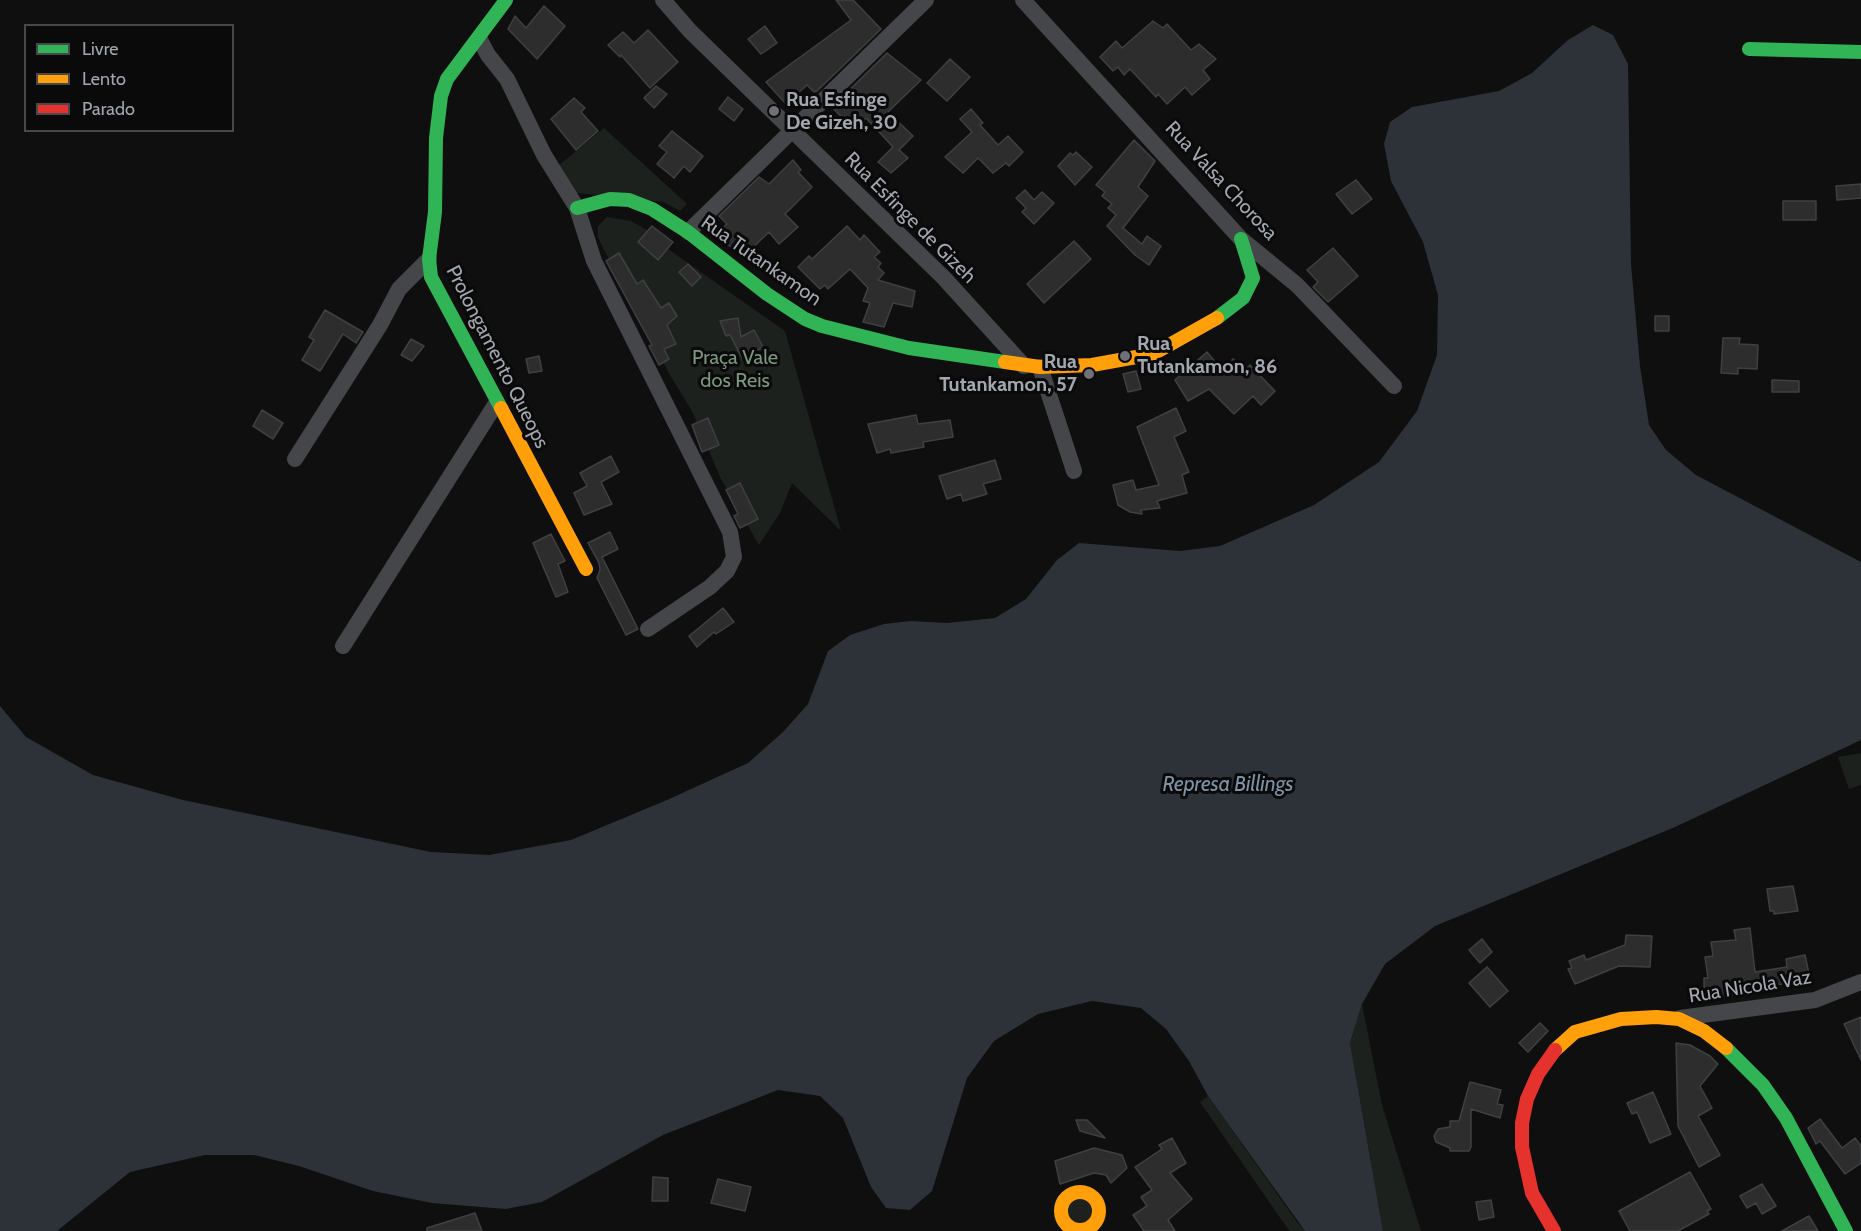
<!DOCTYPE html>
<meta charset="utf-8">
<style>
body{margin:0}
#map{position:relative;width:1861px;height:1231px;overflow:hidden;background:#0f0f10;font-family:Cabin,sans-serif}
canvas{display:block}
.legend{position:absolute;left:24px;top:24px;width:210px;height:108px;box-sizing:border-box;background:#0a0a0b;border:2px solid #47484d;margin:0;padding:8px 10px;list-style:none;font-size:18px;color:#a2a6af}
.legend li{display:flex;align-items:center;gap:12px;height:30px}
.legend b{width:30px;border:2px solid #47484d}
</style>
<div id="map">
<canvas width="1861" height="1231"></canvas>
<ul class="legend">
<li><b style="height:8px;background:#30b455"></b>Livre</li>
<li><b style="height:8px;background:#ff9f0a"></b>Lento</li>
<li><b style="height:8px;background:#e5322d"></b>Parado</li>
</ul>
</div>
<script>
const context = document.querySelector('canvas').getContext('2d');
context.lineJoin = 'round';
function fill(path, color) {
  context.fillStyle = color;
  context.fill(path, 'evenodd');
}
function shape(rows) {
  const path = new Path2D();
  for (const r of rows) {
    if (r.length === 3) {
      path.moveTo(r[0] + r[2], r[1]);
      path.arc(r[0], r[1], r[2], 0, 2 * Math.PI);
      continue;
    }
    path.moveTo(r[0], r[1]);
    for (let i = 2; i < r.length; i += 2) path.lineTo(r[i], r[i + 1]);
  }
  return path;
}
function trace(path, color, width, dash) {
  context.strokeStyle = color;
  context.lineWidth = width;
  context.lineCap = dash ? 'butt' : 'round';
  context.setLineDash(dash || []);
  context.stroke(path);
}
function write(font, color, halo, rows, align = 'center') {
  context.font = font + ' Cabin,sans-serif';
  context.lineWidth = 6;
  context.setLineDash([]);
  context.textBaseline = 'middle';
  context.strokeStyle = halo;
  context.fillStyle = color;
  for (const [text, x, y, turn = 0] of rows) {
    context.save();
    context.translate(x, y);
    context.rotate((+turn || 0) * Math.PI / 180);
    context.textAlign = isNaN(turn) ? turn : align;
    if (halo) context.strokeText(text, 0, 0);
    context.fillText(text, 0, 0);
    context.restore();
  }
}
fill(shape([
 [604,128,687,204,680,211,663,202,577,193,558,166],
 [607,217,631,221,647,230,668,249,785,331,841,531,792,483,780,513,759,545,721,479,692,411,671,377,603,248,598,237,598,226],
 [1861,753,1861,785,1849,789,1838,757],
 [1362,1004,1382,1105,1421,1231,1383,1231,1350,1043],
 [1208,1096,1297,1222,1305,1231,1290,1231,1283,1222,1200,1102],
 [1080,1212,13]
]), '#1c211d');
fill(shape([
 [1593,25,1613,35,1628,64,1631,264,1640,366,1649,425,1666,450,1696,475,1861,562,1861,740,1675,827,1435,926,1385,964,1362,1004,1350,1043,1383,1231,1305,1231,1208,1096,1189,1061,1166,1029,1141,1008,1092,1001,1038,1014,994,1041,967,1078,932,1191,910,1210,886,1208,871,1187,843,1118,820,1096,778,1090,663,1135,542,1202,506,1209,432,1203,373,1191,299,1166,254,1155,205,1155,130,1172,57,1231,0,1231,0,706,26,737,93,775,183,800,431,852,489,855,571,840,667,800,748,763,783,732,808,704,828,651,850,635,884,624,911,621,947,623,995,618,1026,599,1057,560,1079,543,1180,551,1220,546,1314,505,1379,462,1417,411,1437,355,1438,295,1423,242,1391,181,1384,144,1390,122,1412,107,1499,91,1532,73,1568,40]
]), '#2c3237');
const building = shape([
 [836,0,853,0,881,29,817,91,814,92,807,85,786,104,766,82,851,20,836,0],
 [544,6,565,26,537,59,508,29,515,16,526,28,544,6],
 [1153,21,1163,28,1167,24,1191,50,1199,44,1216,59,1203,70,1210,79,1192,95,1185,87,1167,104,1158,94,1156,97,1130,69,1124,75,1118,67,1113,71,1100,57,1116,41,1122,48,1153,21],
 [765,26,777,43,761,54,748,39,765,26],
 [648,30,678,62,650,88,621,55,620,57,608,45,623,32,634,43,648,30],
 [887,53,921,80,888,112,913,136,899,150,908,158,891,173,878,162,893,147,866,118,853,129,832,107,887,53],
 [950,59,970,77,947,101,927,83,950,59],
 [656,86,667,94,654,108,644,98,656,86],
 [728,97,743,109,734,121,719,109,728,97],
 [574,98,585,108,581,112,598,131,576,150,551,119,574,98],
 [971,109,983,123,980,125,998,145,1008,136,1023,152,1009,166,1006,163,993,173,978,158,963,173,945,157,972,132,960,119,971,109],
 [672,131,703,156,690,172,684,166,674,178,657,164,667,152,659,146,672,131],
 [1134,140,1155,161,1138,187,1148,196,1123,228,1142,244,1147,236,1161,246,1149,265,1135,255,1107,226,1116,215,1108,208,1112,204,1102,196,1105,192,1096,185,1134,140],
 [1076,152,1092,167,1075,185,1058,166,1070,153,1073,155,1076,152],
 [793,160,801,170,798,172,812,187,785,214,798,227,779,244,769,232,744,256,737,248,735,250,715,235,727,224,719,216,759,177,769,184,793,160],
 [1356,180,1372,199,1352,214,1336,194,1356,180],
 [1861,184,1861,198,1837,200,1836,186,1861,184],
 [1025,190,1034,200,1042,192,1054,203,1034,224,1022,212,1026,208,1016,198,1025,190],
 [1783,201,1816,201,1816,220,1783,220,1783,201],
 [652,226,673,242,658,260,638,242,652,226],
 [847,226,860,240,864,235,880,252,874,257,881,263,878,267,884,273,878,280,915,291,912,307,893,303,884,327,863,322,870,303,863,301,868,288,850,269,828,289,825,285,820,289,798,267,809,256,812,259,847,226],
 [1074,241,1091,259,1044,303,1027,284,1074,241],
 [1333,248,1358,276,1328,302,1313,287,1318,282,1307,270,1333,248],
 [619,253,637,284,643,280,661,308,669,303,677,316,667,325,676,344,664,349,669,359,659,365,649,346,652,345,606,261,619,253],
 [688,264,701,277,692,286,679,272,688,264],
 [325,310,363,332,356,343,343,334,320,371,302,360,314,340,309,337,325,310],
 [1655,316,1669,316,1669,331,1655,331,1655,316],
 [738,318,741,337,754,330,763,347,742,358,730,335,726,336,720,321,738,318],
 [1723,338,1740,338,1739,344,1758,345,1757,369,1738,368,1738,374,1721,373,1723,338],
 [411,339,424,346,412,361,401,355,411,339],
 [1207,352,1222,370,1233,359,1245,370,1250,365,1275,391,1261,405,1253,396,1234,414,1209,389,1188,401,1175,380,1207,352],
 [539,356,542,371,529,373,526,359,539,356],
 [1136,371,1141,389,1128,392,1123,374,1136,371],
 [1772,380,1799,381,1799,392,1772,392,1772,380],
 [1176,408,1186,431,1174,437,1189,472,1182,475,1187,493,1157,501,1160,508,1141,510,1142,514,1130,512,1118,505,1113,485,1133,480,1136,490,1159,485,1137,427,1176,408],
 [262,410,283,423,273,439,253,426,262,410],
 [916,415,918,424,950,420,953,437,923,442,924,447,891,453,890,449,877,453,868,424,916,415],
 [708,418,719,445,702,452,692,425,708,418],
 [611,456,619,472,601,482,612,504,584,515,574,493,587,486,580,473,611,456],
 [995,460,1001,479,983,484,987,494,963,501,961,494,947,499,939,476,995,460],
 [740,483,758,519,740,528,734,516,738,514,726,490,740,483],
 [610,532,618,549,602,557,638,629,626,635,597,578,600,570,599,563,588,543,610,532],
 [551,534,565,561,558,564,568,592,556,597,533,543,551,534],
 [723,608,734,622,716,634,714,632,697,647,689,636,723,608],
 [1793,886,1798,911,1774,914,1774,911,1770,911,1767,889,1793,886],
 [1750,928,1755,972,1787,967,1786,959,1805,955,1810,978,1777,985,1777,988,1720,997,1719,990,1704,992,1704,978,1708,978,1705,957,1713,956,1711,942,1736,940,1734,930,1750,928],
 [1626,935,1652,936,1650,967,1619,966,1575,984,1568,969,1572,968,1569,961,1584,955,1586,960,1625,945,1626,935],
 [1482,939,1492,952,1480,963,1469,950,1482,939],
 [1487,967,1508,991,1490,1007,1469,983,1487,967],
 [1861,1017,1861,1060,1844,1024,1861,1017],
 [1540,1023,1548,1031,1528,1052,1519,1043,1540,1023],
 [1676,1043,1690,1045,1710,1056,1718,1064,1700,1086,1712,1108,1698,1116,1720,1155,1699,1167,1678,1126,1676,1043],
 [1470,1082,1501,1090,1497,1104,1503,1105,1500,1118,1471,1109,1471,1147,1469,1151,1450,1151,1450,1148,1436,1142,1434,1136,1438,1129,1450,1127,1450,1121,1459,1121,1470,1082],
 [1653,1092,1671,1134,1650,1143,1637,1112,1632,1114,1627,1103,1653,1092],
 [1820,1119,1842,1148,1855,1138,1861,1146,1861,1163,1845,1174,1820,1141,1816,1144,1808,1128,1820,1119],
 [1076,1120,1087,1120,1105,1138,1080,1131,1076,1120],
 [1172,1138,1186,1163,1170,1173,1192,1199,1168,1220,1175,1231,1144,1231,1133,1215,1147,1206,1141,1197,1152,1190,1135,1167,1162,1149,1159,1145,1172,1138],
 [1094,1148,1122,1155,1127,1168,1111,1183,1106,1175,1094,1173,1060,1184,1055,1161,1094,1148],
 [1690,1172,1711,1209,1707,1211,1709,1214,1678,1231,1630,1231,1619,1211,1690,1172],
 [653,1177,668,1178,668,1201,652,1201,653,1177],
 [718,1179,751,1187,745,1211,711,1203,718,1179],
 [1762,1184,1776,1206,1762,1214,1756,1203,1747,1208,1740,1196,1762,1184],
 [1491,1200,1494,1217,1479,1220,1476,1202,1491,1200],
 [475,1213,482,1231,427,1231,427,1228,475,1213],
 [1809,1216,1818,1231,1782,1231,1809,1216]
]);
fill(building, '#2d2d2e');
trace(building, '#3f4043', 1.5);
trace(shape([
 [663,0,690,31,944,278,1024,366],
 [1023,0,1241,239,1297,285,1394,386],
 [479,38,488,55,507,79,544,155,577,208,594,261,730,532,734,557,727,571,710,587,648,629],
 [688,232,926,0],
 [1040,367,1074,471],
 [295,459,380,325,399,289,429,259],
 [343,646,497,402],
 [1680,1018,1815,1000,1861,982]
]), '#454649', 16);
trace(shape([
 [1749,49,1861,52],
 [577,208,610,199,629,200,652,209,688,232,767,294,805,319,822,326,909,348,1005,362],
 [1217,318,1243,298,1253,278,1241,239],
 [501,408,431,277,429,259,435,212,436,138,441,96,447,79,506,0],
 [1726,1048,1763,1085,1786,1118,1846,1231]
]), '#30b455', 14);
trace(shape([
 [1005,362,1040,367,1092,365,1153,354,1217,318],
 [501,408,586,569],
 [1555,1050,1575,1032,1621,1019,1656,1017,1679,1019,1704,1031,1726,1048],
 [1080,1211,19]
]), '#ff9f0a', 14);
trace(shape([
 [1554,1231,1532,1193,1522,1147,1522,1123,1527,1099,1538,1074,1555,1050]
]), '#e5322d', 14);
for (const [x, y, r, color] of [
 [774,111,6,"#6f7177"],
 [1125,356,6,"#6f7177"],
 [1089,374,6,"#6f7177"]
]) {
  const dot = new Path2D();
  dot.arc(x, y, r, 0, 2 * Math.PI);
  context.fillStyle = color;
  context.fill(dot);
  trace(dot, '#0a0a0b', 2);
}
write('bold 20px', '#a2a6af', '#0a0a0b', [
 ["Rua Esfinge",786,100],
 ["De Gizeh, 30",786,123],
 ["Rua",1137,344],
 ["Tutankamon, 86",1137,367],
 ["Rua",1077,362,"right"],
 ["Tutankamon, 57",1077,385,"right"]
], 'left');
write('20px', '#a2a6af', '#0a0a0b', [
 ["Rua Valsa Chorosa",1221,181,47],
 ["Rua Esfinge de Gizeh",910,218,45],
 ["Rua Tutankamon",761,261,35],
 ["Prolongamento Queops",497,357,63],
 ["Rua Nicola Vaz",1750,987,-9]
]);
write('20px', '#7b987e', '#0a0a0b', [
 ["Praça Vale",735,358],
 ["dos Reis",735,381]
]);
write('italic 21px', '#7d92a7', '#0a0a0b', [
 ["Represa Billings",1228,785]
]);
</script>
